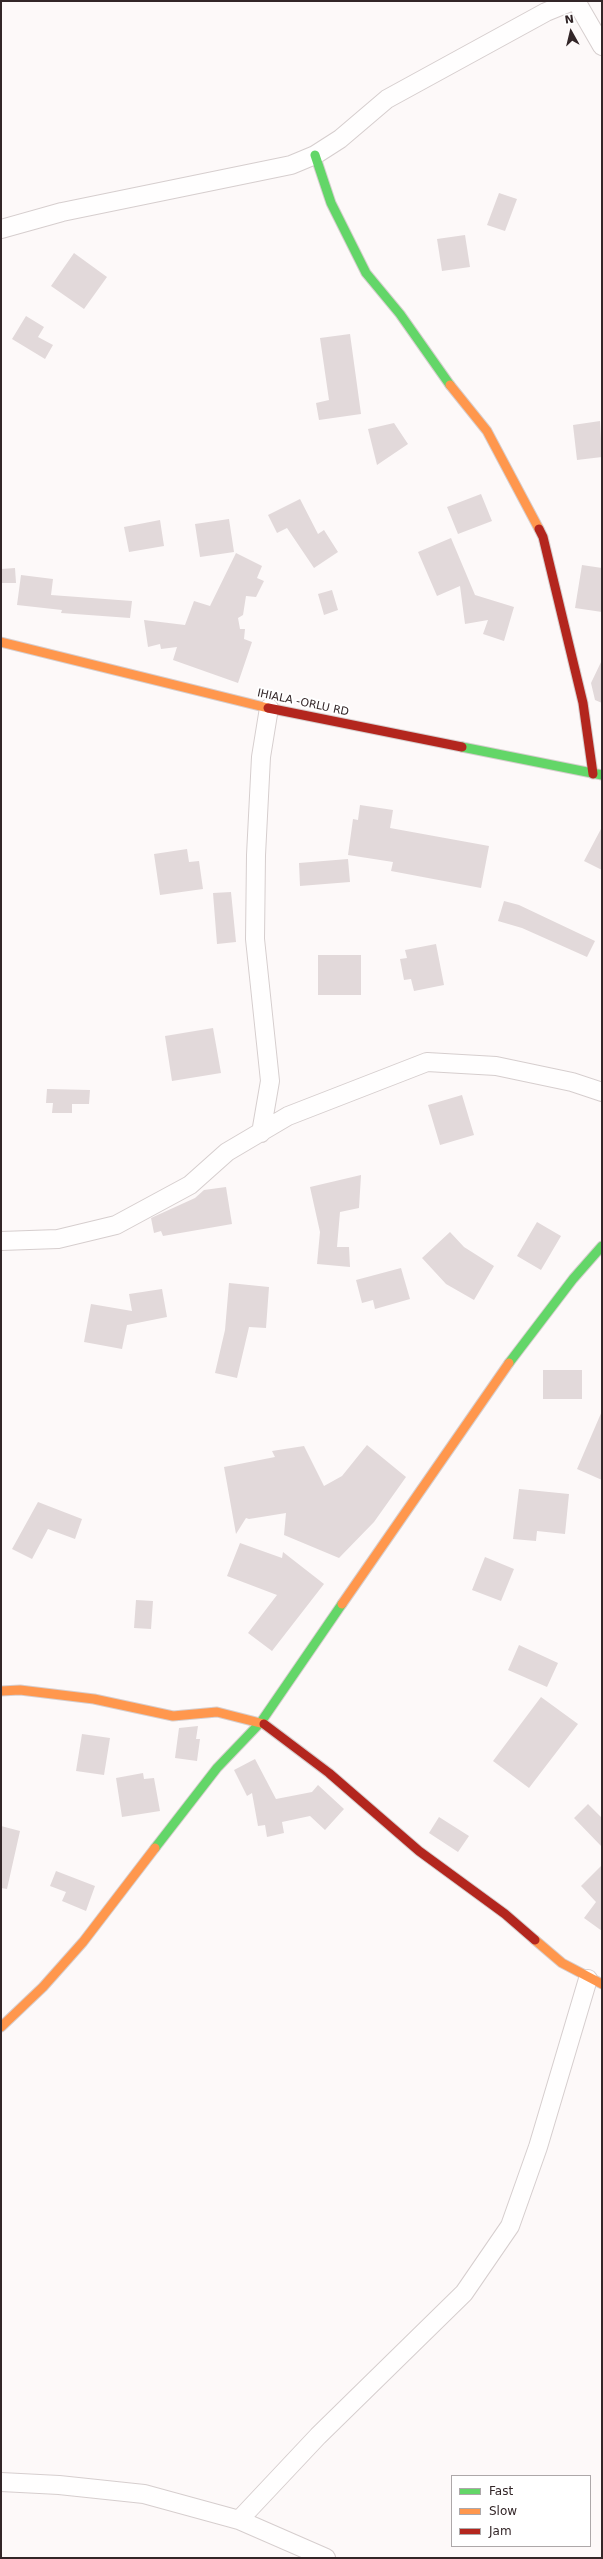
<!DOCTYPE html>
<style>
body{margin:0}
#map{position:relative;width:603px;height:2559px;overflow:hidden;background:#fdf9f9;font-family:"DejaVu Sans",sans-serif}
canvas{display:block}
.frame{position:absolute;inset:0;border:2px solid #332628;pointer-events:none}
.legend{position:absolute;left:451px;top:2475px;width:140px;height:72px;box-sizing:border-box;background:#fff;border:1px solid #ada8a9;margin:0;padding:5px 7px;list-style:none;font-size:12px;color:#332628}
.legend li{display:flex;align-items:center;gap:8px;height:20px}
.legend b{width:20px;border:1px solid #ada8a9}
.north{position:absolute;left:551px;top:12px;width:40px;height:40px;-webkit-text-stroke:3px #fff;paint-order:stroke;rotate:352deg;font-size:11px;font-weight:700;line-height:16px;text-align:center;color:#332628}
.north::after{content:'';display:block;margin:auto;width:14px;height:18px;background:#332628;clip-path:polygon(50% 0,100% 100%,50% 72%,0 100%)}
</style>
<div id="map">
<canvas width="603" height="2559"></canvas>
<div class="frame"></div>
<ul class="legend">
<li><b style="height:5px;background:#63d668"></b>Fast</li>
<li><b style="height:5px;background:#ff974d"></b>Slow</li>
<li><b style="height:5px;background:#b3261e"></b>Jam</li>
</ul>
<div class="north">N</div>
</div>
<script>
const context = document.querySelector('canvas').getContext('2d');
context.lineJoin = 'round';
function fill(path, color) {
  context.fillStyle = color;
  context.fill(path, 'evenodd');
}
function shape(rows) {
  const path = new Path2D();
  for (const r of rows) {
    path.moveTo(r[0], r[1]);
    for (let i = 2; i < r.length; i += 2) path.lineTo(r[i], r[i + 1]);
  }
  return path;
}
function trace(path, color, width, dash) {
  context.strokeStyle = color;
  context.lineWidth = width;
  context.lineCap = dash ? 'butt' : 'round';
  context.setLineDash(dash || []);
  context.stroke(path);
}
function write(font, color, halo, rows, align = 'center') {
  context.font = font + ' "DejaVu Sans",sans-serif';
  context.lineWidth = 4;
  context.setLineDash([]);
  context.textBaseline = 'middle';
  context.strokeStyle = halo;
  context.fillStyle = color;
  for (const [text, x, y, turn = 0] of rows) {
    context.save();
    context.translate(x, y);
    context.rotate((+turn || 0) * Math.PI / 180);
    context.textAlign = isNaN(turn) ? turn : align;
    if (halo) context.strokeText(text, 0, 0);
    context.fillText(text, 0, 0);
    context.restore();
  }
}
fill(shape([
 [499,193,517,199,505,231,487,225],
 [465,235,470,267,442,271,437,239],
 [74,253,107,277,84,309,51,286],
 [26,316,44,327,38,337,53,345,45,359,12,339],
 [350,334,361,414,319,420,316,403,329,400,320,338],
 [600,421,602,457,577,460,573,425],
 [394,423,408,444,377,465,368,429],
 [481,494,492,521,458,534,447,507],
 [300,499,318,534,324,530,338,552,314,568,287,528,277,533,268,515],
 [229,519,234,552,200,557,195,524],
 [160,520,164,546,129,552,124,527],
 [451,538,475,595,514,607,504,641,483,634,488,620,465,624,460,586,437,596,418,552],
 [236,553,262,566,257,578,264,581,256,597,246,596,243,615,238,618,240,629,245,629,244,639,252,642,238,683,173,660,177,647,161,649,160,644,148,647,144,620,185,625,194,601,210,606],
 [582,565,602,568,602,612,575,608],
 [15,568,16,583,1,583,1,569],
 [21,575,53,579,51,595,132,601,130,618,61,613,62,610,17,605],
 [332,590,338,610,324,615,318,594],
 [602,660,602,703,595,700,591,683],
 [360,805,393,810,390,828,489,846,481,888,391,871,393,862,348,855,353,819,358,820],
 [602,827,602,870,584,861],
 [187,849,189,862,199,861,203,889,160,895,154,854],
 [348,859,350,882,300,886,299,863],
 [231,892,236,942,217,944,213,893],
 [504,901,519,905,595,941,587,957,522,928,498,921],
 [436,944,444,985,414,991,411,979,404,980,400,959,407,958,405,950],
 [318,955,361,955,361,995,318,995],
 [213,1028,221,1073,172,1081,165,1036],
 [47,1089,90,1090,89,1104,72,1104,72,1113,52,1113,53,1103,46,1103],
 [462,1095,474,1135,440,1145,428,1105],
 [361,1175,359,1208,340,1212,337,1247,349,1247,350,1267,317,1264,320,1232,310,1187],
 [226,1187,232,1224,163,1236,161,1231,154,1233,151,1218,195,1198,204,1190],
 [537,1222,561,1236,541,1270,517,1256],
 [450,1232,464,1247,494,1266,474,1300,446,1284,422,1258],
 [401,1268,410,1299,375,1309,373,1300,362,1303,356,1280],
 [229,1283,269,1287,266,1328,249,1327,237,1378,215,1373,225,1330],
 [162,1289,167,1317,127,1325,122,1349,84,1342,91,1304,132,1311,129,1294],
 [543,1370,582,1370,582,1399,543,1399],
 [602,1411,602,1480,577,1469],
 [367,1445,406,1477,374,1522,339,1558,284,1535,286,1513,249,1519,246,1518,236,1534,224,1467,275,1457,272,1451,304,1446,324,1486,342,1476],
 [519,1489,569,1494,565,1534,537,1531,536,1541,513,1539],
 [38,1502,82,1519,75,1539,48,1529,32,1559,12,1549],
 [240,1543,282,1558,283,1552,324,1584,272,1651,248,1633,277,1595,227,1576],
 [485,1557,514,1569,501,1601,472,1590],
 [136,1600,153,1601,151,1629,134,1628],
 [519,1645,558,1663,547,1687,508,1670],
 [541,1697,578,1724,529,1788,493,1761],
 [198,1726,196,1739,200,1739,197,1761,175,1758,179,1728],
 [82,1734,110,1738,104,1775,76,1771],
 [255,1759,276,1799,312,1792,318,1785,344,1809,325,1830,310,1816,282,1822,284,1833,267,1837,265,1825,258,1826,252,1793,247,1796,234,1770],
 [143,1773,144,1779,154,1778,160,1811,122,1817,116,1778],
 [588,1804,602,1818,602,1847,574,1818],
 [439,1817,469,1836,458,1852,429,1833],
 [1,1826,20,1831,7,1889,1,1888],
 [602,1865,602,1931,584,1918,596,1902,581,1886],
 [56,1871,95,1886,86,1911,62,1901,66,1892,50,1886]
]), '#e2d9da');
const street = shape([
 [576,1,602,46],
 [1,229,62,212,291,165,315,155,340,139,387,99,546,12,573,1],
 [261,1133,270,1081,255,939,256,855,261,757,269,708],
 [1,1241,58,1239,116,1225,190,1185,227,1152,288,1116,427,1062,496,1066,572,1082,602,1092],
 [1,2482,59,2485,144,2494,239,2520,326,2558],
 [239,2520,318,2436,464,2293,510,2226,538,2147,588,1979]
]);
const fast = shape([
 [315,155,331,203,366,273,400,314,450,385],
 [462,747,602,775],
 [509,1363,573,1279,602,1246],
 [155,1848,217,1768,261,1722,342,1604]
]);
const slow = shape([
 [450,385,487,431,539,529],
 [1,642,268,708],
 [342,1604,509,1363],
 [1,1691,20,1690,94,1699,173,1716,217,1712,264,1724],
 [535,1940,562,1963,602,1984],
 [1,2027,43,1987,83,1942,155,1848]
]);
const jam = shape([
 [539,529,543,537,583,703,593,774],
 [268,708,462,747],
 [264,1724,329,1773,419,1851,505,1914,535,1940]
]);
trace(street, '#d6cece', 20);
trace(fast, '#d6cece', 11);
trace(slow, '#d6cece', 11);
trace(jam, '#d6cece', 11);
trace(street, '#fffefe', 18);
trace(fast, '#63d668', 9);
trace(slow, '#ff974d', 9);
trace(jam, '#b3261e', 9);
write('11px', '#332628', '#fff', [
 ["IHIALA -ORLU RD",303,703,12]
]);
</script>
